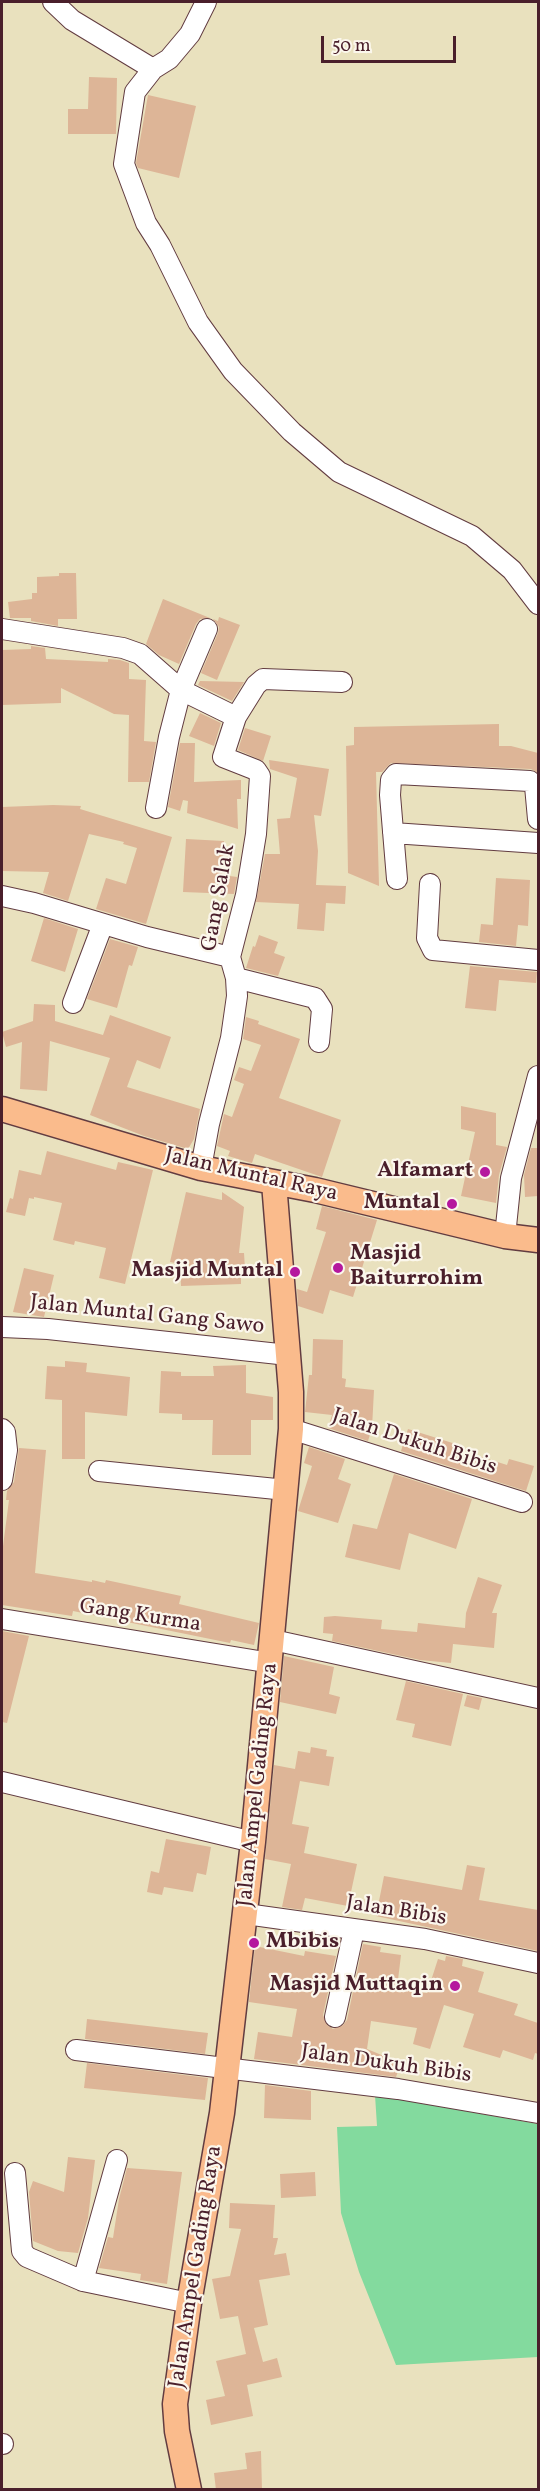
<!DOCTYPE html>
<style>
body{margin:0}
#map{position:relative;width:540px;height:2491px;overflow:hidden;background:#e9e1be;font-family:Vollkorn,serif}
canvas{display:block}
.frame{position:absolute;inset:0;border:3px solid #4a1f2b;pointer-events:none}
.scale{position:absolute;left:321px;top:36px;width:135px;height:27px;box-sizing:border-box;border:3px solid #4a1f2b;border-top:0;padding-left:8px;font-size:18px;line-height:21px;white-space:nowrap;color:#4a1f2b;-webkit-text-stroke:4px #fbf7ec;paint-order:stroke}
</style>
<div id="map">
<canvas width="540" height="2491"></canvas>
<div class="frame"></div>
<div class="scale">50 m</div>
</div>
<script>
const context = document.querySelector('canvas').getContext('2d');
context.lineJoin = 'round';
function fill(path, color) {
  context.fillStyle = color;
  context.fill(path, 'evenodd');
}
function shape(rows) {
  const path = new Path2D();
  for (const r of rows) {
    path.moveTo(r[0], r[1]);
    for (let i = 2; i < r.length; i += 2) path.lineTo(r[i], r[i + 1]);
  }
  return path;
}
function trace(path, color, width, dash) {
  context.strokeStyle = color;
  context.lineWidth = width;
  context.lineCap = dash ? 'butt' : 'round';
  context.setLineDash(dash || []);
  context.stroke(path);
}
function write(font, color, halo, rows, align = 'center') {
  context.font = font + ' Vollkorn,serif';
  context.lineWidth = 4.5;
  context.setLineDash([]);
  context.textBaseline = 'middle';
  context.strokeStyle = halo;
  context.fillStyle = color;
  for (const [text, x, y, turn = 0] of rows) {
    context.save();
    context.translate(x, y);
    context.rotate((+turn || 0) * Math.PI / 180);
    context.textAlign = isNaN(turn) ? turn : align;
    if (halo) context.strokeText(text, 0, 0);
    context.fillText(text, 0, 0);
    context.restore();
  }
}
fill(shape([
 [375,2095,538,2124,538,2357,396,2365,359,2272,341,2213,337,2127,377,2126]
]), '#83da9e');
fill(shape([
 [89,77,117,78,116,134,68,134,68,109,88,109],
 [148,95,196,106,179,178,138,168,136,163],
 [59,573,76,573,77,619,58,619,58,626,31,621,31,618,10,618,8,602,32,599,32,593,37,593,37,577,59,576],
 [163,599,210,618,200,619,196,624,179,664,159,655,146,644],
 [219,617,240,625,217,680,201,673,218,633,219,627,213,619,218,621],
 [31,646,45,648,46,659,108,662,108,659,120,660,129,663,129,679,146,680,144,741,156,742,149,782,128,782,129,715,114,714,61,688,61,703,2,705,2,650,31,649],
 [200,681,244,682,232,701,198,685],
 [200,713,221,723,214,746,189,736],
 [499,724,499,746,511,746,538,753,538,773,531,769,391,763,382,772,376,772,379,886,348,873,346,746,354,745,354,727],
 [245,728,271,736,263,761,238,750],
 [180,743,195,743,194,782,241,780,241,799,237,799,238,829,187,813,188,801,183,800,180,811,168,807],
 [269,760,329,769,321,816,314,815,318,851,316,885,346,886,345,904,326,903,324,931,297,929,299,904,256,902,265,854,280,854,277,819,290,818,297,778,270,769],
 [53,805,81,806,80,809,172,837,146,924,96,909,106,878,126,884,137,848,123,844,124,842,89,834,68,901,43,893,49,872,2,871,2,807],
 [186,839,224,841,222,875,237,877,234,894,183,892],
 [496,878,530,880,528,926,518,925,516,946,479,942,481,924,493,925],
 [44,918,78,929,65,972,31,961],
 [259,935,278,942,274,953,285,957,278,976,246,968,253,946,255,947],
 [110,939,138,947,132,966,129,965,117,1008,87,999],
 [470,966,537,972,536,983,499,980,496,1011,465,1008],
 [34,1004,55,1005,55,1021,103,1035,110,1015,171,1037,160,1069,137,1060,127,1087,200,1109,194,1139,188,1149,144,1136,90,1115,110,1058,50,1041,47,1091,20,1089,22,1042,6,1047,2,1032,33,1021],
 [246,1017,259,1021,258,1024,300,1039,279,1098,341,1120,322,1177,255,1154,252,1163,248,1162,228,1156,230,1151,217,1146,224,1114,232,1117,244,1084,234,1080,239,1067,251,1071,261,1045,243,1039],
 [461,1106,496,1113,496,1145,507,1147,499,1175,496,1203,461,1196,475,1132,461,1129],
 [531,1148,538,1148,538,1196,525,1197,524,1175],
 [47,1151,116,1170,118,1162,153,1170,125,1284,99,1278,106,1248,75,1241,74,1245,53,1240,62,1203,34,1197,34,1199,29,1198,25,1216,6,1212,10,1198,13,1199,19,1170,41,1175],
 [186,1192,222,1200,222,1192,244,1207,239,1253,244,1253,245,1269,241,1269,241,1284,181,1286,180,1264,170,1262],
 [322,1206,377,1220,353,1297,330,1290,323,1314,298,1306,297,1289,307,1292,326,1232,316,1229],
 [24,1268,54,1275,44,1317,13,1312],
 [313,1339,343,1340,342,1378,346,1379,345,1387,374,1390,372,1428,368,1441,328,1428,332,1415,305,1412,309,1375,312,1375],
 [65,1361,87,1363,86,1372,130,1377,127,1416,85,1412,85,1459,62,1459,62,1400,45,1399,47,1366,65,1367],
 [246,1365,246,1393,273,1397,273,1420,251,1420,251,1455,212,1455,213,1420,182,1420,182,1414,159,1413,161,1371,181,1372,181,1376,214,1376,213,1366],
 [408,1429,462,1446,460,1450,507,1465,509,1459,534,1466,526,1491,401,1451],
 [309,1447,345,1459,338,1479,351,1484,338,1523,298,1511,312,1466,304,1463],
 [19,1448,46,1450,35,1573,92,1582,92,1580,105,1583,106,1580,181,1596,179,1604,259,1623,254,1645,231,1640,230,1643,73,1611,72,1616,2,1605,2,1554,9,1500,6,1500,7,1491,14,1482],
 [394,1474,472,1499,456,1549,409,1533,400,1570,345,1557,353,1524,377,1529],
 [478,1577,502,1585,492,1613,497,1613,494,1648,453,1644,451,1663,420,1660,332,1641,333,1634,323,1633,324,1617,335,1616,382,1620,381,1629,417,1632,418,1623,465,1628,466,1613],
 [2,1631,29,1636,7,1723,2,1722],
 [284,1656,334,1667,329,1694,340,1697,336,1714,280,1702],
 [406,1681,463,1694,451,1746,412,1737,415,1724,396,1720],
 [467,1695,482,1698,479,1710,464,1706],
 [311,1747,327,1750,326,1756,334,1757,329,1786,300,1781,292,1824,309,1827,304,1853,357,1864,348,1906,305,1898,302,1910,282,1907,291,1864,265,1859,274,1765,295,1769,298,1751,310,1753],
 [166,1839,211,1847,206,1875,197,1873,193,1892,164,1887,162,1895,147,1892,151,1871,159,1873],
 [467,1865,485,1868,479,1900,538,1910,538,1951,376,1916,384,1876,462,1890],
 [363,1944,381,1947,380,1952,401,1955,397,1988,427,1993,438,1959,445,1961,446,1956,463,1959,462,1966,484,1972,478,1992,518,2004,514,2015,538,2023,538,2054,535,2053,533,2060,503,2050,500,2058,463,2047,474,2014,444,2005,430,2049,413,2044,417,2028,371,2021,367,2049,401,2063,396,2077,254,2059,258,2032,292,2037,297,2009,249,2002,255,1946,304,1956,305,1951,336,1956,323,2015,327,2025,333,2029,343,2025,347,2020],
 [87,2019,208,2033,205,2054,85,2039],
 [87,2063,208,2078,205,2100,84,2088],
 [265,2085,311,2091,311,2120,264,2118],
 [68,2157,95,2160,88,2218,78,2253,58,2251,33,2241,29,2192,33,2181,64,2192],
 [127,2168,182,2172,167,2284,140,2280,141,2274,99,2268,108,2237,113,2238,119,2199],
 [315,2172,316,2196,281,2198,280,2174],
 [230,2203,275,2205,273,2238,278,2238,274,2255,286,2253,290,2275,259,2280,268,2325,254,2328,263,2362,277,2358,282,2377,247,2385,253,2416,211,2425,206,2400,225,2396,216,2361,246,2354,238,2316,220,2319,212,2279,230,2276,241,2229,229,2228],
 [261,2451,262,2490,216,2490,214,2473,247,2469,245,2453]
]), '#ddb597');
const minor = shape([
 [53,2,72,20,153,69],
 [206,2,190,34,169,59,153,69,135,92,124,164,146,223,160,245,198,322,233,371,292,432,339,472,472,536,512,570,538,604],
 [2,629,123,648,140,654,181,690,236,717,223,757,256,770,260,776,256,834,246,895,230,957,236,978,237,996,231,1038,209,1124,201,1168],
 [236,717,256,685,263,679,342,682],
 [156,808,169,737,181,690,207,629],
 [393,833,538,843],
 [397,879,390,795,391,780,396,774,530,781,535,786,538,819],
 [430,884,427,938,433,950,538,960],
 [2,896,34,903,147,937,230,957],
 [236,978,315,998,322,1009,319,1042],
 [73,1003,103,924],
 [505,1236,511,1178,538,1076],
 [2,1327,48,1329,288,1355],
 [2,1429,5,1432,7,1450,2,1480],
 [291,1429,522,1502],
 [99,1471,286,1490],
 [2,1619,271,1663],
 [273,1640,538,1698],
 [2,1782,253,1842],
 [246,1914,425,1939,538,1963],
 [335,2017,354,1930],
 [76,2050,398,2089,538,2113],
 [15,2173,22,2251,27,2257,83,2281,189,2303],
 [83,2281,117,2160],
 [2,2444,3,2444]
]);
const major = shape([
 [2,1109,201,1168,315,1190,505,1236,538,1240],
 [189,2490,177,2431,175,2404,189,2303,222,2113,253,1842,291,1429,291,1392,274,1183]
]);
trace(minor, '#623c41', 22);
trace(major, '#623c41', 27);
trace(minor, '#fff', 20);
trace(major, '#fabb8c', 24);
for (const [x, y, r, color] of [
 [485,1172,6,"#b5179e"],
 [452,1204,6,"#b5179e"],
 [338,1268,6,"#b5179e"],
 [295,1272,6,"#b5179e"],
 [254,1943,6,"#b5179e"],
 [455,1986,6,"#b5179e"]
]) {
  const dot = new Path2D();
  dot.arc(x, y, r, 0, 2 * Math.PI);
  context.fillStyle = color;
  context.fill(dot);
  trace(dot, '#fbf7ec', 2);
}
write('22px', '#4a1f2b', '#fbf7ec', [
 ["Gang Salak",220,898,-80],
 ["Jalan Muntal Raya",251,1176,13],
 ["Jalan Muntal Gang Sawo",147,1316,6],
 ["Jalan Dukuh Bibis",414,1443,18],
 ["Gang Kurma",140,1617,9],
 ["Jalan Ampel Gading Raya",259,1785,-84],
 ["Jalan Bibis",396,1912,9],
 ["Jalan Dukuh Bibis",386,2065,8],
 ["Jalan Ampel Gading Raya",197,2267,-81]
]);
write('bold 22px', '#4a1f2b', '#fbf7ec', [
 ["Alfamart",473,1172],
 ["Muntal",440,1204],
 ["Masjid",350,1255,"left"],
 ["Baiturrohim",350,1280,"left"],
 ["Masjid Muntal",283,1272],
 ["Mbibis",266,1943,"left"],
 ["Masjid Muttaqin",443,1986]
], 'right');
</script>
